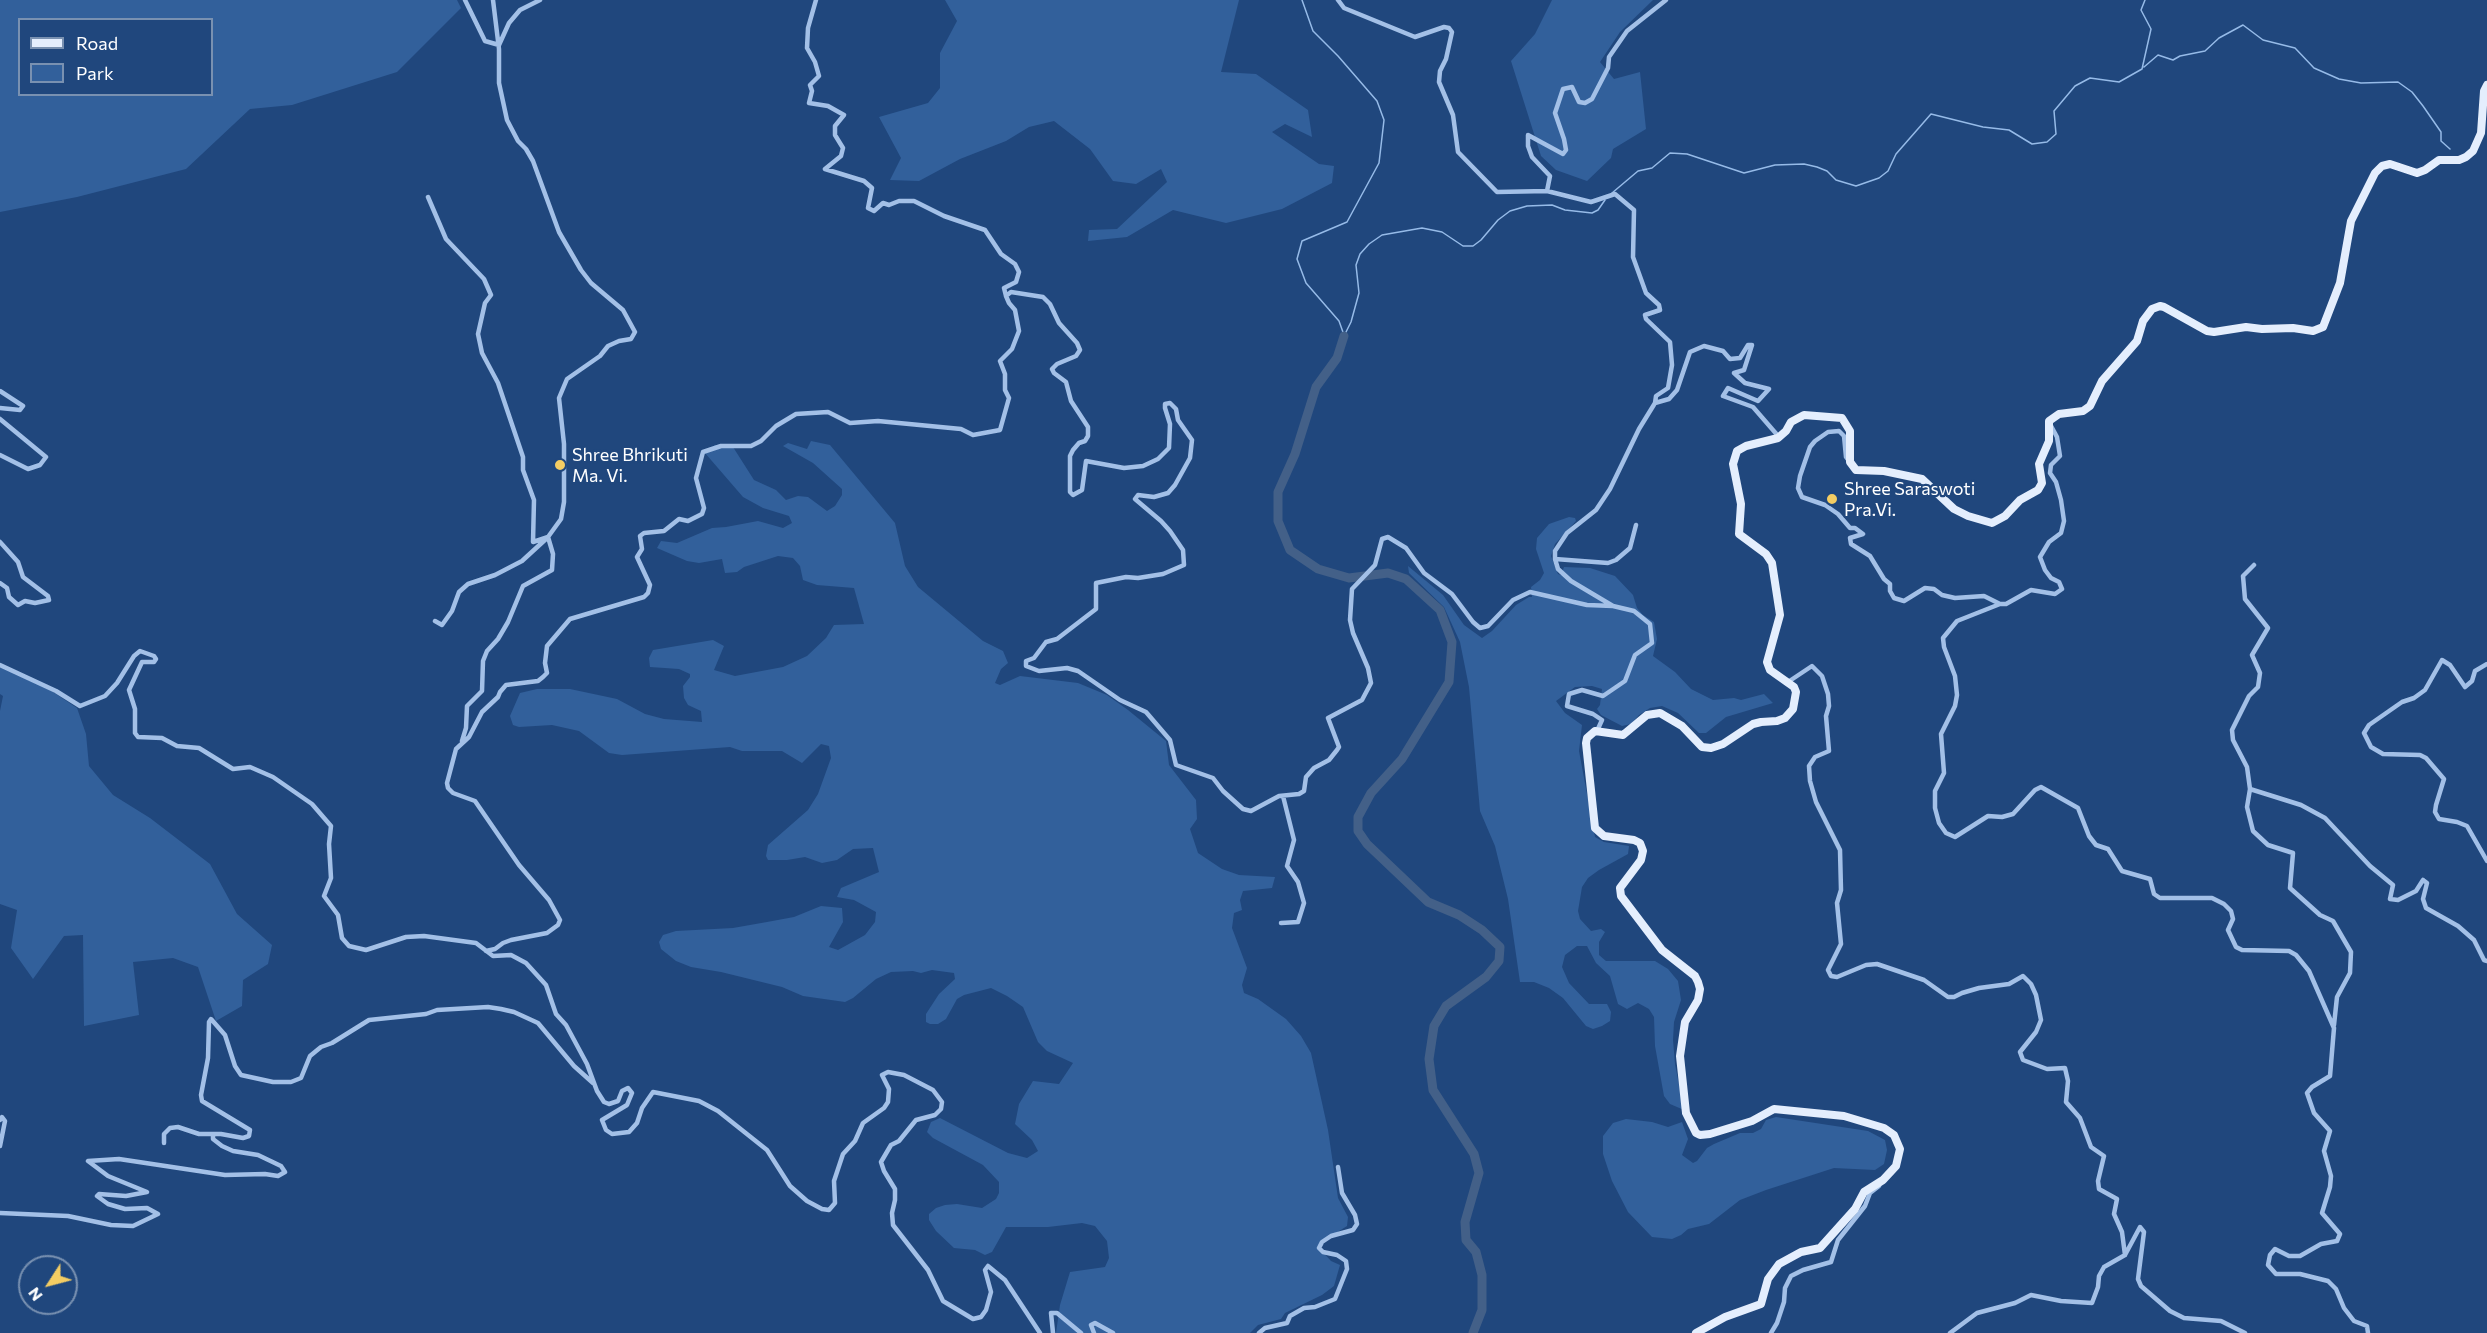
<!DOCTYPE html>
<style>
body{margin:0}
#map{position:relative;width:2487px;height:1333px;overflow:hidden;background:#20477d;font-family:Commissioner,sans-serif}
canvas{display:block}
.legend{position:absolute;left:18px;top:18px;width:195px;height:78px;box-sizing:border-box;background:#20477d;border:2px solid #7991b1;margin:0;padding:8px 10px;list-style:none;font-size:18px;color:#fff}
.legend li{display:flex;align-items:center;gap:12px;height:30px}
.legend b{width:30px;border:2px solid #7991b1}
.north{position:absolute;left:18px;top:1255px;width:60px;height:60px;box-sizing:border-box;background:#20477d;border:2px solid #7991b1;border-radius:50%;rotate:234deg;font-size:16px;font-weight:700;line-height:24px;text-align:center;color:#fff}
.north::after{content:'';display:block;margin:auto;width:21px;height:27px;background:#f4cd63;clip-path:polygon(50% 0,100% 100%,50% 72%,0 100%)}
</style>
<div id="map">
<canvas width="2487" height="1333"></canvas>
<ul class="legend">
<li><b style="height:8px;background:#e4eefd"></b>Road</li>
<li><b style="height:16px;background:#32609b"></b>Park</li>
</ul>
<div class="north">N</div>
</div>
<script>
const context = document.querySelector('canvas').getContext('2d');
context.lineJoin = 'round';
function fill(path, color) {
  context.fillStyle = color;
  context.fill(path, 'evenodd');
}
function shape(rows) {
  const path = new Path2D();
  for (const r of rows) {
    path.moveTo(r[0], r[1]);
    for (let i = 2; i < r.length; i += 2) path.lineTo(r[i], r[i + 1]);
  }
  return path;
}
function trace(path, color, width, dash) {
  context.strokeStyle = color;
  context.lineWidth = width;
  context.lineCap = dash ? 'butt' : 'round';
  context.setLineDash(dash || []);
  context.stroke(path);
}
function write(font, color, halo, rows, align = 'center') {
  context.font = font + ' Commissioner,sans-serif';
  context.lineWidth = 4.5;
  context.setLineDash([]);
  context.textBaseline = 'middle';
  context.strokeStyle = halo;
  context.fillStyle = color;
  for (const [text, x, y, turn = 0] of rows) {
    context.save();
    context.translate(x, y);
    context.rotate((+turn || 0) * Math.PI / 180);
    context.textAlign = isNaN(turn) ? turn : align;
    if (halo) context.strokeText(text, 0, 0);
    context.fillText(text, 0, 0);
    context.restore();
  }
}
fill(shape([
 [0,0,457,0,461,8,397,72,292,105,250,109,186,169,77,197,0,212],
 [20,20,212,20,212,94,20,94],
 [945,0,1239,0,1221,72,1256,74,1308,110,1312,137,1285,124,1272,132,1319,164,1334,166,1332,183,1282,209,1226,223,1173,210,1127,237,1088,241,1089,230,1117,229,1167,182,1161,169,1136,184,1113,181,1090,149,1054,121,1029,127,1006,141,960,159,919,181,890,180,901,158,879,117,928,103,940,88,940,53,957,21],
 [1552,0,1653,0,1620,32,1600,62,1614,79,1640,72,1646,129,1613,149,1611,158,1587,181,1556,170,1541,156,1511,61,1535,34],
 [811,441,830,445,895,523,905,566,918,587,983,641,1003,651,1008,663,1001,669,995,683,1000,685,1020,676,1078,683,1107,695,1128,710,1166,741,1169,765,1196,800,1197,819,1190,829,1198,853,1222,869,1239,875,1275,877,1272,888,1243,891,1240,900,1242,910,1234,913,1232,928,1247,968,1242,985,1244,993,1258,999,1286,1019,1301,1036,1311,1053,1328,1130,1338,1198,1348,1217,1347,1226,1322,1242,1319,1248,1331,1261,1340,1265,1334,1286,1322,1295,1285,1313,1281,1319,1258,1325,1250,1333,1056,1333,1060,1305,1070,1272,1105,1267,1109,1258,1107,1241,1095,1226,1082,1223,1048,1227,1006,1227,992,1252,985,1255,975,1250,954,1248,936,1231,929,1220,929,1214,936,1208,945,1205,957,1204,982,1208,996,1199,999,1193,999,1182,983,1165,933,1138,927,1132,931,1122,940,1118,1008,1153,1027,1158,1038,1151,1032,1140,1015,1124,1019,1104,1033,1081,1059,1084,1073,1063,1047,1051,1038,1042,1023,1007,1007,996,991,988,964,995,957,999,946,1019,938,1024,930,1024,926,1022,926,1014,939,994,955,979,954,973,932,970,921,973,913,971,891,972,876,979,853,998,845,1002,803,996,782,987,721,972,691,967,676,961,661,949,659,942,663,935,676,931,733,928,767,922,794,917,821,906,842,908,843,922,829,947,838,950,865,935,875,922,876,912,854,900,837,897,841,888,879,872,873,848,853,849,837,860,822,863,805,857,787,860,768,860,766,856,768,845,808,810,818,794,831,758,829,746,821,744,802,763,782,751,742,751,730,747,622,755,609,753,579,731,552,725,519,727,513,725,510,716,520,693,537,689,570,689,617,699,645,714,664,719,702,722,701,711,688,705,684,698,683,686,690,677,690,674,679,669,650,667,649,658,653,650,713,640,724,646,714,670,735,676,783,667,807,656,826,638,834,625,864,624,854,588,817,585,803,580,800,566,793,558,778,556,744,567,737,572,725,573,722,559,699,563,687,561,657,548,661,541,677,543,712,528,726,527,758,521,783,528,792,523,789,516,763,508,743,497,705,453,715,445,733,447,754,480,776,490,786,500,798,496,808,497,827,511,835,506,842,495,842,489,813,463,783,446,788,443,807,449],
 [1569,517,1575,518,1576,521,1555,544,1551,556,1558,574,1561,575,1564,567,1590,568,1615,576,1633,595,1637,608,1643,615,1654,622,1657,639,1653,656,1675,672,1691,689,1713,700,1734,698,1741,700,1764,694,1773,703,1726,717,1706,733,1699,733,1678,713,1662,706,1650,708,1639,715,1631,724,1622,726,1601,715,1597,709,1600,705,1602,689,1592,686,1575,687,1556,701,1565,713,1582,725,1579,751,1595,837,1604,842,1629,846,1628,854,1599,870,1588,878,1582,887,1578,911,1580,919,1591,931,1601,929,1605,932,1599,942,1599,955,1606,961,1655,961,1668,969,1678,981,1681,1000,1674,1022,1673,1040,1675,1064,1684,1110,1670,1104,1664,1096,1655,1046,1654,1017,1649,1009,1638,1003,1627,1009,1618,1004,1610,976,1596,963,1587,946,1577,946,1565,955,1562,967,1569,983,1589,1004,1607,1004,1611,1012,1610,1021,1602,1026,1593,1029,1586,1026,1563,998,1549,988,1534,982,1520,982,1508,899,1495,846,1480,811,1469,687,1460,642,1444,607,1409,573,1408,566,1443,595,1464,625,1482,638,1492,631,1516,605,1529,597,1532,597,1531,587,1540,580,1544,573,1536,549,1537,538,1549,524],
 [0,665,53,692,77,708,86,734,89,766,113,795,150,818,210,864,237,914,272,945,268,964,243,980,242,1006,216,1021,198,967,173,958,133,962,139,1015,84,1026,83,935,64,936,33,979,11,948,17,910,0,904,0,711,3,696,0,694],
 [1776,1117,1868,1131,1885,1140,1887,1150,1884,1164,1875,1170,1834,1168,1766,1190,1740,1200,1709,1224,1688,1229,1681,1235,1672,1239,1652,1237,1628,1212,1612,1181,1603,1154,1603,1136,1613,1123,1626,1119,1652,1122,1668,1127,1682,1122,1688,1139,1682,1155,1693,1163,1697,1161,1707,1148,1714,1144,1740,1133,1753,1133,1761,1129,1766,1120]
]), '#32609b');
trace(shape([
 [1302,0,1313,31,1338,56,1377,101,1384,120,1379,163,1347,222,1302,241,1297,259,1306,283,1339,321,1344,335],
 [2144,67,2158,55,2173,60,2180,56,2205,51,2219,38,2243,25,2263,40,2295,48,2314,68,2339,79,2361,83,2398,82,2412,92,2423,106,2441,132,2441,141,2450,149],
 [1612,193,1638,171,1652,168,1670,153,1687,154,1744,173,1775,165,1804,164,1817,167,1827,171,1836,180,1856,186,1879,178,1888,171,1896,154,1931,114,1983,127,2009,130,2032,144,2047,142,2056,134,2054,111,2075,86,2090,78,2119,82,2142,69,2151,29,2141,10,2145,0],
 [1344,336,1351,322,1359,293,1356,265,1360,254,1369,244,1382,235,1422,228,1442,232,1463,246,1473,246,1481,240,1498,220,1510,211,1527,206,1552,205,1565,210,1592,213,1598,210,1605,200]
]), '#96bbe8', 1.5);
trace(shape([
 [1344,336,1337,358,1316,387,1295,454,1278,492,1278,521,1290,550,1318,569,1349,578,1388,573,1406,579,1440,610,1452,642,1449,682,1402,759,1371,793,1358,817,1358,831,1367,844,1428,902,1459,915,1482,930,1500,947,1499,961,1486,977,1446,1006,1434,1026,1429,1059,1433,1090,1474,1154,1479,1173,1465,1222,1466,1240,1476,1252,1482,1275,1482,1310,1473,1333]
]), '#436088', 9);
trace(shape([
 [465,0,485,41,499,45,509,23,520,10,540,0],
 [816,0,808,28,807,48,815,62,819,76,810,85,812,91,809,103,828,106,844,115,835,126,835,135,843,148,841,156,825,169,864,181,872,188,868,208,874,211,883,203,889,205,899,201,914,201,944,216,985,230,1001,254,1015,264,1019,272,1016,282,1004,288,1006,296],
 [1338,0,1344,8,1415,37,1444,27,1449,28,1452,32,1446,59,1440,71,1439,82,1453,115,1458,152,1497,192,1547,191,1591,202,1615,194,1634,210,1633,257,1646,293,1659,305,1660,310,1645,315,1646,319,1670,342,1672,365,1668,388,1656,396,1655,403,1639,429,1610,489,1596,510,1567,533,1555,551,1555,559,1558,569,1571,581,1613,606,1634,611,1650,624,1652,643,1635,655,1625,681,1603,696,1582,690,1569,694,1567,706,1593,714,1602,720,1597,731],
 [1547,191,1550,176,1532,157,1528,146,1528,135,1563,154,1566,150,1564,139,1555,113,1563,89,1572,87,1579,102,1585,103,1592,99,1608,68,1609,57,1627,31,1666,0],
 [428,197,446,239,484,279,491,295,485,303,478,334,482,353,498,383,523,457,523,470,534,500,533,542,548,537],
 [0,391,23,406,20,410,0,408],
 [1655,403,1669,399,1677,390,1690,352,1704,346,1723,351,1730,359,1740,358,1748,345,1752,345,1744,370,1734,373,1745,383,1769,389,1758,401,1728,388,1723,396,1753,407,1779,437],
 [0,419,46,457,40,465,28,469,0,455],
 [1849,461,1846,457,1844,436,1839,431,1828,432,1815,441,1810,447,1800,476,1798,488,1802,497,1825,505,1838,514,1850,528,1855,528,1863,534,1850,538,1851,544,1870,556,1884,579,1890,584,1890,591,1894,598,1904,601,1925,588,1934,589,1942,595,1955,598,1984,596,2000,604,1957,621,1943,638,1944,647,1955,676,1957,695,1955,706,1941,734,1944,773,1935,791,1935,808,1939,823,1946,833,1955,837,1988,816,2002,817,2013,814,2035,790,2041,787,2078,808,2089,836,2096,845,2108,849,2122,871,2150,879,2154,894,2160,898,2212,898,2224,904,2231,911,2233,919,2228,930,2236,947,2242,950,2289,951,2296,955,2309,971,2334,1028,2330,1076,2312,1087,2307,1093,2314,1113,2330,1131,2324,1151,2331,1176,2330,1187,2322,1213,2340,1234,2337,1241,2321,1244,2300,1256,2289,1256,2275,1249,2270,1255,2268,1265,2276,1274,2300,1274,2328,1281,2336,1289,2344,1308,2354,1321,2367,1326,2368,1333],
 [0,542,18,562,23,577,48,596,49,600,35,603,25,601,18,605,9,597,7,588,0,583],
 [1555,559,1608,563,1616,560,1630,548,1636,525],
 [2254,565,2243,576,2245,599,2268,628,2252,655,2260,673,2258,687,2249,696,2232,730,2233,740,2247,767,2250,789,2247,807,2253,831,2268,845,2293,853,2290,888,2320,915,2333,921,2351,952,2350,973,2337,997,2334,1025],
 [2000,604,2006,604,2031,590,2055,594,2062,589,2059,582,2051,578,2045,570,2040,557,2049,542,2061,533,2064,521,2061,500,2056,482,2050,473,2051,465,2060,456,2057,437,2050,424],
 [435,621,442,625,452,611,459,592,468,584,495,575,522,561,546,539],
 [2487,664,2475,671,2472,681,2465,687,2450,665,2442,660,2425,690,2414,698,2402,702,2369,725,2364,733,2371,747,2383,754,2420,755,2426,758,2444,779,2436,805,2435,812,2439,819,2457,822,2467,826,2487,861],
 [0,665,56,691,80,706,105,696,117,683,134,656,140,651,154,656,156,659,154,662,142,662,129,690,135,709,135,733,138,737,162,738,177,746,199,748,233,769,250,767,273,777,312,804,331,826,329,844,331,878,324,896,338,915,342,938,349,946,366,950,406,937,424,936,476,943,493,956,511,955,526,963,546,985,556,1014,566,1025,587,1064,597,1091,604,1102,609,1104,618,1101,622,1091,628,1088,632,1093,627,1105,602,1120,606,1130,612,1134,629,1132,637,1123,642,1108,653,1092,699,1101,718,1111,767,1150,790,1186,807,1201,822,1209,829,1210,835,1203,834,1181,843,1154,855,1141,863,1123,884,1108,888,1102,889,1089,882,1075,888,1072,904,1075,933,1090,942,1102,941,1109,935,1115,916,1120,899,1141,891,1145,881,1162,884,1171,895,1189,895,1200,892,1213,893,1225,928,1270,943,1301,973,1319,981,1317,986,1310,991,1292,985,1270,988,1266,1005,1280,1040,1333],
 [1788,682,1812,666,1822,676,1828,694,1829,706,1826,716,1829,751,1815,757,1809,766,1810,781,1816,802,1840,850,1841,890,1837,903,1841,944,1828,970,1831,976,1837,977,1866,965,1877,964,1924,980,1948,997,1954,997,1962,993,1979,988,2009,984,2023,976,2031,984,2036,995,2041,1020,2036,1032,2020,1052,2023,1060,2047,1069,2065,1068,2068,1081,2066,1102,2080,1118,2091,1147,2104,1156,2098,1181,2099,1189,2117,1199,2114,1214,2122,1232,2125,1255],
 [462,741,466,728,467,706,482,691,483,661,487,651,498,639,508,622,523,586,552,570,553,554,548,537,561,519,564,502,564,444,559,398,567,379,600,356,608,346,619,341,631,339,635,332,623,310,591,283,581,270,559,232,533,161,526,149,518,141,507,120,499,83,499,49,493,0],
 [2250,789,2301,805,2325,818,2370,866,2393,885,2390,899,2398,900,2416,891,2423,880],
 [2423,880,2427,883,2423,899,2426,908,2458,926,2474,940,2484,960,2487,961],
 [1281,923,1298,922,1304,903,1298,882,1287,866,1294,840,1283,796],
 [486,951,495,949,503,943,511,940,547,933,558,925,560,920,549,900,519,865,475,801,453,793,448,788,447,783,456,749,469,737,482,712,498,697,500,692,506,685,538,681,543,677,547,673,545,663,547,646,570,619,644,597,648,593,650,585,637,557,642,549,640,536,644,533,664,531,679,519,688,521,702,514,704,508,696,478,703,452,721,446,751,446,761,441,776,426,796,414,828,412,850,423,878,421,961,429,973,435,1000,430,1009,398,1005,390,1005,374,1000,361,1012,349,1019,331,1015,310,1009,303,1006,296,1011,292,1043,297,1050,304,1059,323,1077,343,1080,350,1076,356,1057,364,1052,369,1054,373,1066,382,1071,401,1088,427,1088,436,1085,441,1079,443,1073,450,1070,456,1070,492,1073,495,1082,490,1086,461,1124,468,1143,466,1158,459,1169,448,1170,424,1165,408,1165,404,1170,403,1176,409,1178,420,1192,440,1190,458,1175,485,1168,493,1154,497,1138,495,1135,499,1161,521,1170,531,1183,550,1184,565,1163,574,1138,578,1126,577,1096,583,1096,609,1057,639,1046,642,1034,658,1026,661,1026,666,1039,671,1067,668,1078,671,1120,700,1146,712,1170,740,1176,765,1213,778,1223,791,1243,809,1251,811,1279,796,1299,794,1304,791,1306,777,1314,768,1329,760,1337,750,1339,747,1328,718,1362,700,1371,683,1368,668,1353,633,1350,620,1352,589,1375,565,1382,539,1388,537,1406,548,1424,573,1452,594,1473,622,1480,628,1488,626,1513,600,1530,592,1587,605,1613,606],
 [0,1120,2,1117,5,1121,0,1146],
 [164,1143,164,1134,170,1128,178,1127,199,1134,221,1134,243,1138,249,1136,250,1130,202,1101,201,1095,208,1058,209,1022,211,1019,225,1035,235,1066,241,1075,273,1082,291,1082,301,1078,310,1056,321,1047,332,1043,369,1020,426,1014,437,1010,488,1007,501,1009,514,1012,538,1023,574,1066,593,1083],
 [0,1213,68,1216,111,1225,133,1226,158,1214,147,1208,125,1209,108,1204,97,1196,99,1194,126,1196,147,1192,108,1176,88,1161,119,1159,225,1175,265,1174,278,1176,285,1172,281,1166,258,1155,233,1151,222,1146,213,1139,213,1134],
 [1053,1333,1051,1313,1057,1313,1081,1333],
 [1094,1333,1091,1325,1095,1323,1113,1333],
 [1259,1333,1265,1328,1287,1323,1290,1316,1304,1308,1315,1307,1335,1299,1347,1269,1346,1261,1337,1255,1323,1252,1319,1248,1322,1242,1331,1236,1353,1230,1357,1224,1355,1215,1342,1193,1338,1167],
 [1771,1333,1777,1323,1784,1302,1785,1288,1791,1276,1803,1270,1831,1262,1838,1240,1865,1206,1870,1193,1879,1186],
 [1950,1333,1977,1313,2015,1303,2031,1295,2061,1301,2092,1303,2098,1287,2099,1276,2104,1267,2125,1255,2140,1227,2144,1232,2138,1279,2141,1286,2170,1311,2184,1318,2221,1321,2245,1333]
]), '#a3c0e7', 4.5);
trace(shape([
 [1696,1333,1725,1317,1761,1304,1768,1279,1779,1264,1801,1252,1820,1248,1855,1209,1864,1192,1883,1180,1896,1166,1900,1149,1894,1135,1884,1128,1844,1116,1774,1109,1752,1121,1710,1134,1700,1135,1696,1133,1686,1113,1680,1056,1685,1022,1698,1000,1700,989,1698,982,1695,976,1662,950,1621,896,1620,888,1641,860,1643,851,1640,843,1634,840,1604,836,1595,828,1586,743,1587,738,1595,731,1623,735,1647,715,1660,713,1682,726,1702,747,1711,748,1723,744,1753,724,1761,722,1777,721,1785,718,1793,709,1796,692,1794,687,1770,670,1767,662,1780,615,1772,563,1766,554,1739,534,1741,504,1733,464,1737,451,1746,446,1778,438,1786,431,1791,422,1804,415,1842,418,1850,431,1850,462,1856,470,1884,471,1922,479,1954,509,1968,516,1992,523,2005,516,2020,500,2038,490,2042,483,2039,464,2049,441,2049,421,2059,414,2083,411,2090,406,2102,381,2137,341,2143,321,2152,309,2160,306,2164,307,2207,331,2214,332,2246,327,2262,329,2293,328,2313,331,2323,327,2340,283,2351,221,2375,173,2382,166,2390,164,2417,173,2425,170,2439,160,2459,160,2466,157,2473,151,2481,133,2484,91,2487,85]
]), '#e4eefd', 8);
for (const [x, y, r, color] of [
 [560,465,6,"#f4cd63"],
 [1832,499,6,"#f4cd63"]
]) {
  const dot = new Path2D();
  dot.arc(x, y, r, 0, 2 * Math.PI);
  context.fillStyle = color;
  context.fill(dot);
  trace(dot, '#20477d', 2);
}
write('18px', '#fff', '#20477d', [
 ["Shree Bhrikuti",572,455],
 ["Ma. Vi.",572,476],
 ["Shree Saraswoti",1844,489],
 ["Pra.Vi.",1844,510]
], 'left');
</script>
